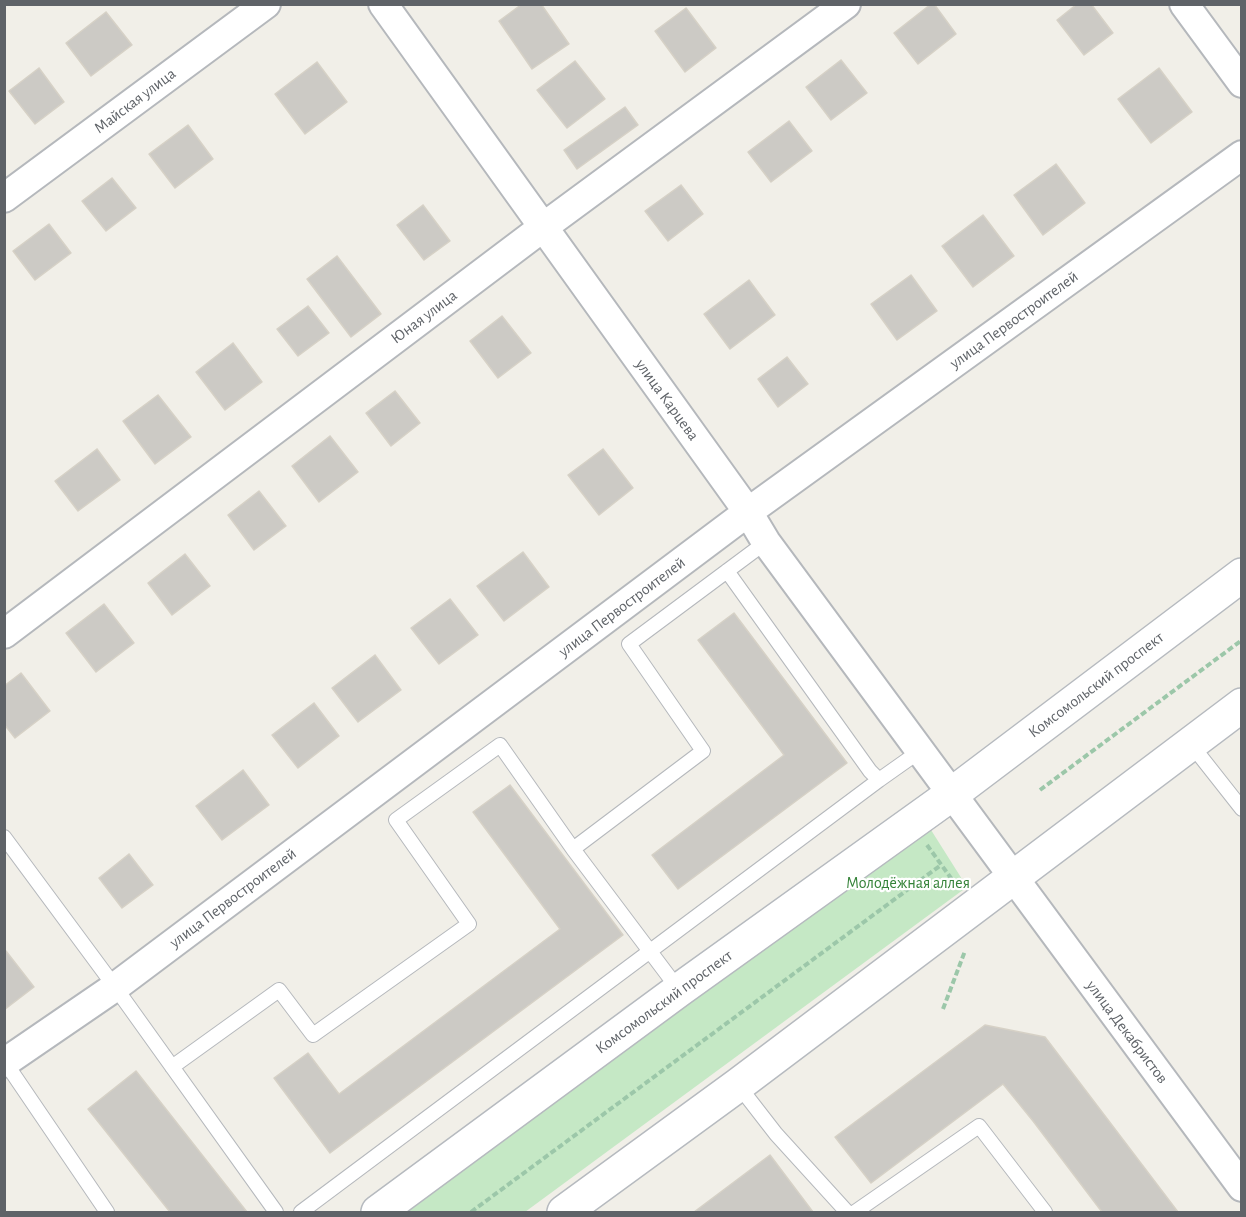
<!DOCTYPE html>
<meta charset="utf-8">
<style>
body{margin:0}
#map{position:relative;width:1246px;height:1217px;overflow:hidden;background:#f1efe8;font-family:"Alegreya Sans",sans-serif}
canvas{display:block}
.frame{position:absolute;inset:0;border:6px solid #5f6368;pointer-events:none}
</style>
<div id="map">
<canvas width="1246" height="1217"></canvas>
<div class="frame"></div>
</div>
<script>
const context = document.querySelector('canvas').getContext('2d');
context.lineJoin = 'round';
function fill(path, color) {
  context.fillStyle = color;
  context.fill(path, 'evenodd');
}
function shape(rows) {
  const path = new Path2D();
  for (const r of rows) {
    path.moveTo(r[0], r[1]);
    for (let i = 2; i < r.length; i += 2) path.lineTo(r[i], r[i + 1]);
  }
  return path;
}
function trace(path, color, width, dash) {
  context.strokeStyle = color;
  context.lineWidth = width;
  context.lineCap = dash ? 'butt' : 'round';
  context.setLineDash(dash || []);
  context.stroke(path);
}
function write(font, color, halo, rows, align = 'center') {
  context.font = font + ' "Alegreya Sans",sans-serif';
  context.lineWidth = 4.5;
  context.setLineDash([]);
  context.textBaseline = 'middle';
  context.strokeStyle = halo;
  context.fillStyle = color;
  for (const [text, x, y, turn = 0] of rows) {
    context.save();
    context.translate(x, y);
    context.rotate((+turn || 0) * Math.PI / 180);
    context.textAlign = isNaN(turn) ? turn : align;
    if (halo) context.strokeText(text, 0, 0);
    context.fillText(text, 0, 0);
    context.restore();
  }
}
fill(shape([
 [926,822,967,887,525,1212,397,1212]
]), '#c5e8c5');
const building = shape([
 [522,4,541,4,569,44,532,69,499,21,522,4],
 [931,4,934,4,956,34,918,64,894,33,931,4],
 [1077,4,1091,4,1113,33,1084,55,1057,20,1077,4],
 [686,8,716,48,685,72,655,31,686,8],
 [106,12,132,45,91,76,66,43,106,12],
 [841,60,867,93,831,120,806,87,841,60],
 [575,61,605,99,567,128,537,90,575,61],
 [317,62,347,102,305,134,275,94,317,62],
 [39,68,64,102,35,124,9,91,39,68],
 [1159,68,1192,112,1151,143,1118,99,1159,68],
 [625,107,638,125,577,169,564,150,625,107],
 [789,121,812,151,771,182,748,152,789,121],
 [188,125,213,159,175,188,149,154,188,125],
 [1056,164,1085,203,1043,235,1014,195,1056,164],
 [112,178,136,208,106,231,82,201,112,178],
 [681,185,703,214,668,241,645,211,681,185],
 [423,205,450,241,424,260,397,225,423,205],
 [983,215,1014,256,973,287,942,246,983,215],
 [49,224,71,253,35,280,13,251,49,224],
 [337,256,381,314,351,337,307,279,337,256],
 [911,275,937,311,897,340,871,304,911,275],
 [749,280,775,315,730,349,704,314,749,280],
 [308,306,329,333,298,356,277,329,308,306],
 [502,316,531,353,498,378,470,341,502,316],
 [233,343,262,382,225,410,196,372,233,343],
 [787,357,808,384,778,407,758,379,787,357],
 [395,391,420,423,391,446,366,413,395,391],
 [158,395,191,437,155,464,123,421,158,395],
 [330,436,358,472,319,502,292,466,330,436],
 [97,449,120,480,78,511,55,481,97,449],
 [603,449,633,488,599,515,568,475,603,449],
 [259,491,286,526,254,550,228,515,259,491],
 [523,552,549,587,504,621,477,586,523,552],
 [185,554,210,586,172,615,148,583,185,554],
 [450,599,478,635,439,664,411,628,450,599],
 [104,604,134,643,96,672,66,633,104,604],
 [734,613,847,763,678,889,652,855,784,755,698,640,734,613],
 [375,655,401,690,358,722,332,688,375,655],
 [21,673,50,711,15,738,4,724,4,686,21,673],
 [314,703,339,736,298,768,272,735,314,703],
 [243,770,269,805,222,840,196,806,243,770],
 [510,785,623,935,330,1153,274,1078,308,1053,339,1094,560,929,473,812,510,785],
 [129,854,153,885,122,908,99,878,129,854],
 [6,951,34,987,4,1010,4,952,6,951],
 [985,1025,1045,1037,1178,1212,1102,1212,1033,1121,1003,1084,871,1183,835,1137,985,1025],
 [136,1071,247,1212,170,1212,88,1109,136,1071],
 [770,1155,813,1212,694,1212,770,1155]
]);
fill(building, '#cccac5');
trace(building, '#d6d1c6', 1.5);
const service = shape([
 [727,571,870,771,879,780,920,751],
 [1190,743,1242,809],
 [4,837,115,987,276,1212],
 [573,849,703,751,629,644,766,542],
 [5,1062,107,1212],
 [172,1067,279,990,313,1035,469,924,396,820,500,745,573,849,679,990],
 [738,1085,776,1134,847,1212],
 [301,1212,879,780],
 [855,1212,979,1126,1045,1212]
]);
const minor = shape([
 [383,4,748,512,766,542,1242,1187],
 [1184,4,1242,83],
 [4,198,266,4],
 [4,634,542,228,846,4],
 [4,1063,115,987,748,512,1242,155]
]);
const secondary = shape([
 [378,1212,679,990,952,794,1242,575],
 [564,1212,738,1085,1242,705]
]);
trace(service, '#b5b8bc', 16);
trace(minor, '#b5b8bc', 32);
trace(secondary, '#b6babf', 36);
trace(shape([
 [1040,790,1242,640],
 [927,845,956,885],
 [943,1009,965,951],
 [471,1212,941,865]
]), '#9cc7a9', 4, [6, 3]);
trace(service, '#fff', 14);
trace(minor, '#fff', 28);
trace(secondary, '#fff', 33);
write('16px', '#5f6368', '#fff', [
 ["Майская улица",135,101,-37],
 ["Юная улица",424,317,-37],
 ["улица Первостроителей",1014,320,-36],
 ["улица Карцева",667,400,54],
 ["улица Первостроителей",622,607,-37],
 ["Комсомольский проспект",1096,685,-37],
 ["улица Первостроителей",233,898,-37],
 ["Комсомольский проспект",664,1002,-36],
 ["улица Декабристов",1127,1032,53]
]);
write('16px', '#348238', '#fff', [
 ["Молодёжная аллея",908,883]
]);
</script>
